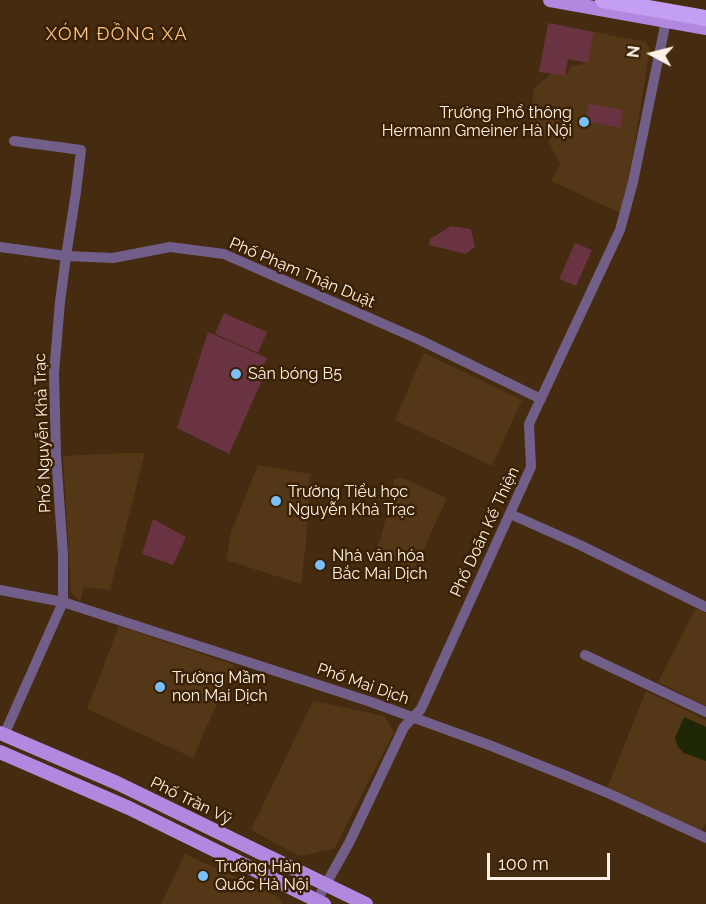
<!DOCTYPE html>
<meta charset="utf-8">
<style>
body{margin:0}
#map{position:relative;width:706px;height:904px;overflow:hidden;background:#452b0f;font-family:Raleway,sans-serif}
canvas{display:block}
.north{position:absolute;left:622px;top:24px;width:60px;height:60px;-webkit-text-stroke:4px #3a2104;paint-order:stroke;rotate:277deg;font-size:16px;font-weight:700;line-height:24px;text-align:center;color:#fef2e8}
.north::after{content:'';display:block;margin:auto;width:21px;height:27px;background:#fef2e8;clip-path:polygon(50% 0,100% 100%,50% 72%,0 100%)}
.scale{position:absolute;left:487px;top:853px;width:123px;height:27px;box-sizing:border-box;border:3px solid #fef2e8;border-top:0;padding-left:8px;font-size:18px;line-height:21px;white-space:nowrap;color:#fef2e8;-webkit-text-stroke:4px #3a2104;paint-order:stroke}
</style>
<div id="map">
<canvas width="706" height="904"></canvas>
<div class="north">N</div>
<div class="scale">100 m</div>
</div>
<script>
const context = document.querySelector('canvas').getContext('2d');
context.lineJoin = 'round';
function fill(path, color) {
  context.fillStyle = color;
  context.fill(path, 'evenodd');
}
function shape(rows) {
  const path = new Path2D();
  for (const r of rows) {
    path.moveTo(r[0], r[1]);
    for (let i = 2; i < r.length; i += 2) path.lineTo(r[i], r[i + 1]);
  }
  return path;
}
function trace(path, color, width, dash) {
  context.strokeStyle = color;
  context.lineWidth = width;
  context.lineCap = dash ? 'butt' : 'round';
  context.setLineDash(dash || []);
  context.stroke(path);
}
function write(font, color, halo, rows, align = 'center') {
  context.font = font + ' Raleway,sans-serif';
  context.lineWidth = 5;
  context.setLineDash([]);
  context.textBaseline = 'middle';
  context.strokeStyle = halo;
  context.fillStyle = color;
  for (const [text, x, y, turn = 0] of rows) {
    context.save();
    context.translate(x, y);
    context.rotate((+turn || 0) * Math.PI / 180);
    context.textAlign = isNaN(turn) ? turn : align;
    if (halo) context.strokeText(text, 0, 0);
    context.fillText(text, 0, 0);
    context.restore();
  }
}
fill(shape([
 [594,32,646,42,650,49,626,197,620,213,551,181,561,163,555,156,548,138,528,134,534,88,551,74,565,76,572,66,588,63],
 [424,353,522,400,492,466,395,420],
 [126,453,145,453,110,590,84,587,80,602,71,592,63,456],
 [258,465,310,474,306,543,301,584,226,560,232,529],
 [403,478,447,498,414,570,376,552,392,498,394,479],
 [697,609,706,613,706,706,658,682,693,613],
 [119,626,234,665,193,758,87,709],
 [646,691,706,720,706,823,702,831,607,788],
 [313,701,384,716,394,732,334,849,299,856,251,830],
 [185,854,279,897,282,904,161,904]
]), '#543717');
fill(shape([
 [548,23,594,32,588,63,568,59,565,76,539,72],
 [589,104,623,110,620,128,586,121],
 [451,226,471,229,475,247,466,254,429,245,430,239],
 [575,243,592,250,576,286,559,279],
 [224,313,267,332,258,353,215,334],
 [208,332,267,358,259,376,263,378,229,454,177,428],
 [153,519,186,537,173,565,142,554]
]), '#6a3342');
fill(shape([
 [684,717,706,727,706,761,684,753,678,747,675,738]
]), '#1d2705');
trace(shape([
 [0,247,66,256,113,258,170,247,224,254,420,340,541,399],
 [510,514,580,545,706,607],
 [0,590,63,602,368,701,489,745,564,775,610,794,706,838],
 [585,655,706,712],
 [4,735,63,602,63,554,56,455,54,373,60,302,66,256,76,192,81,150,14,141],
 [317,900,349,843,404,727,421,709,531,467,529,424,620,230,633,182,666,21]
]), '#715e89', 10);
trace(shape([
 [550,0,706,28],
 [0,733,117,783,366,904],
 [0,752,129,808,324,904]
]), '#b088df', 14);
trace(shape([
 [603,0,706,18]
]), '#c49ef2', 16);
for (const [x, y, r, color] of [
 [584,122,6,"#79bff8"],
 [236,374,6,"#79bff8"],
 [276,501,6,"#79bff8"],
 [320,565,6,"#79bff8"],
 [160,687,6,"#79bff8"],
 [203,876,6,"#79bff8"]
]) {
  const dot = new Path2D();
  dot.arc(x, y, r, 0, 2 * Math.PI);
  context.fillStyle = color;
  context.fill(dot);
  trace(dot, '#3a2104', 2);
}
write('16px', '#fef2e8', '#3a2104', [
 ["Trường Phổ thông",572,113,"right"],
 ["Hermann Gmeiner Hà Nội",572,131,"right"],
 ["Sân bóng B5",248,374],
 ["Trường Tiểu học",288,492],
 ["Nguyễn Khả Trạc",288,510],
 ["Nhà văn hóa",332,556],
 ["Bắc Mai Dịch",332,574],
 ["Trường Mầm",172,678],
 ["non Mai Dịch",172,696],
 ["Trường Hàn",215,867],
 ["Quốc Hà Nội",215,885]
], 'left');
write('16px', '#fef2e8', '#3a2104', [
 ["Phố Phạm Thận Duật",302,273,23],
 ["Phố Nguyễn Khả Trạc",43,433,-92],
 ["Phố Doãn Kế Thiện",485,532,-65],
 ["Phố Mai Dịch",363,684,19],
 ["Phố Trần Vỹ",191,801,26]
]);
context.letterSpacing = '1.5px';
write('18px', '#fec690', '#3a2104', [
 ["XÓM ĐỒNG XA",117,35]
]);
context.letterSpacing = '0px';
</script>
